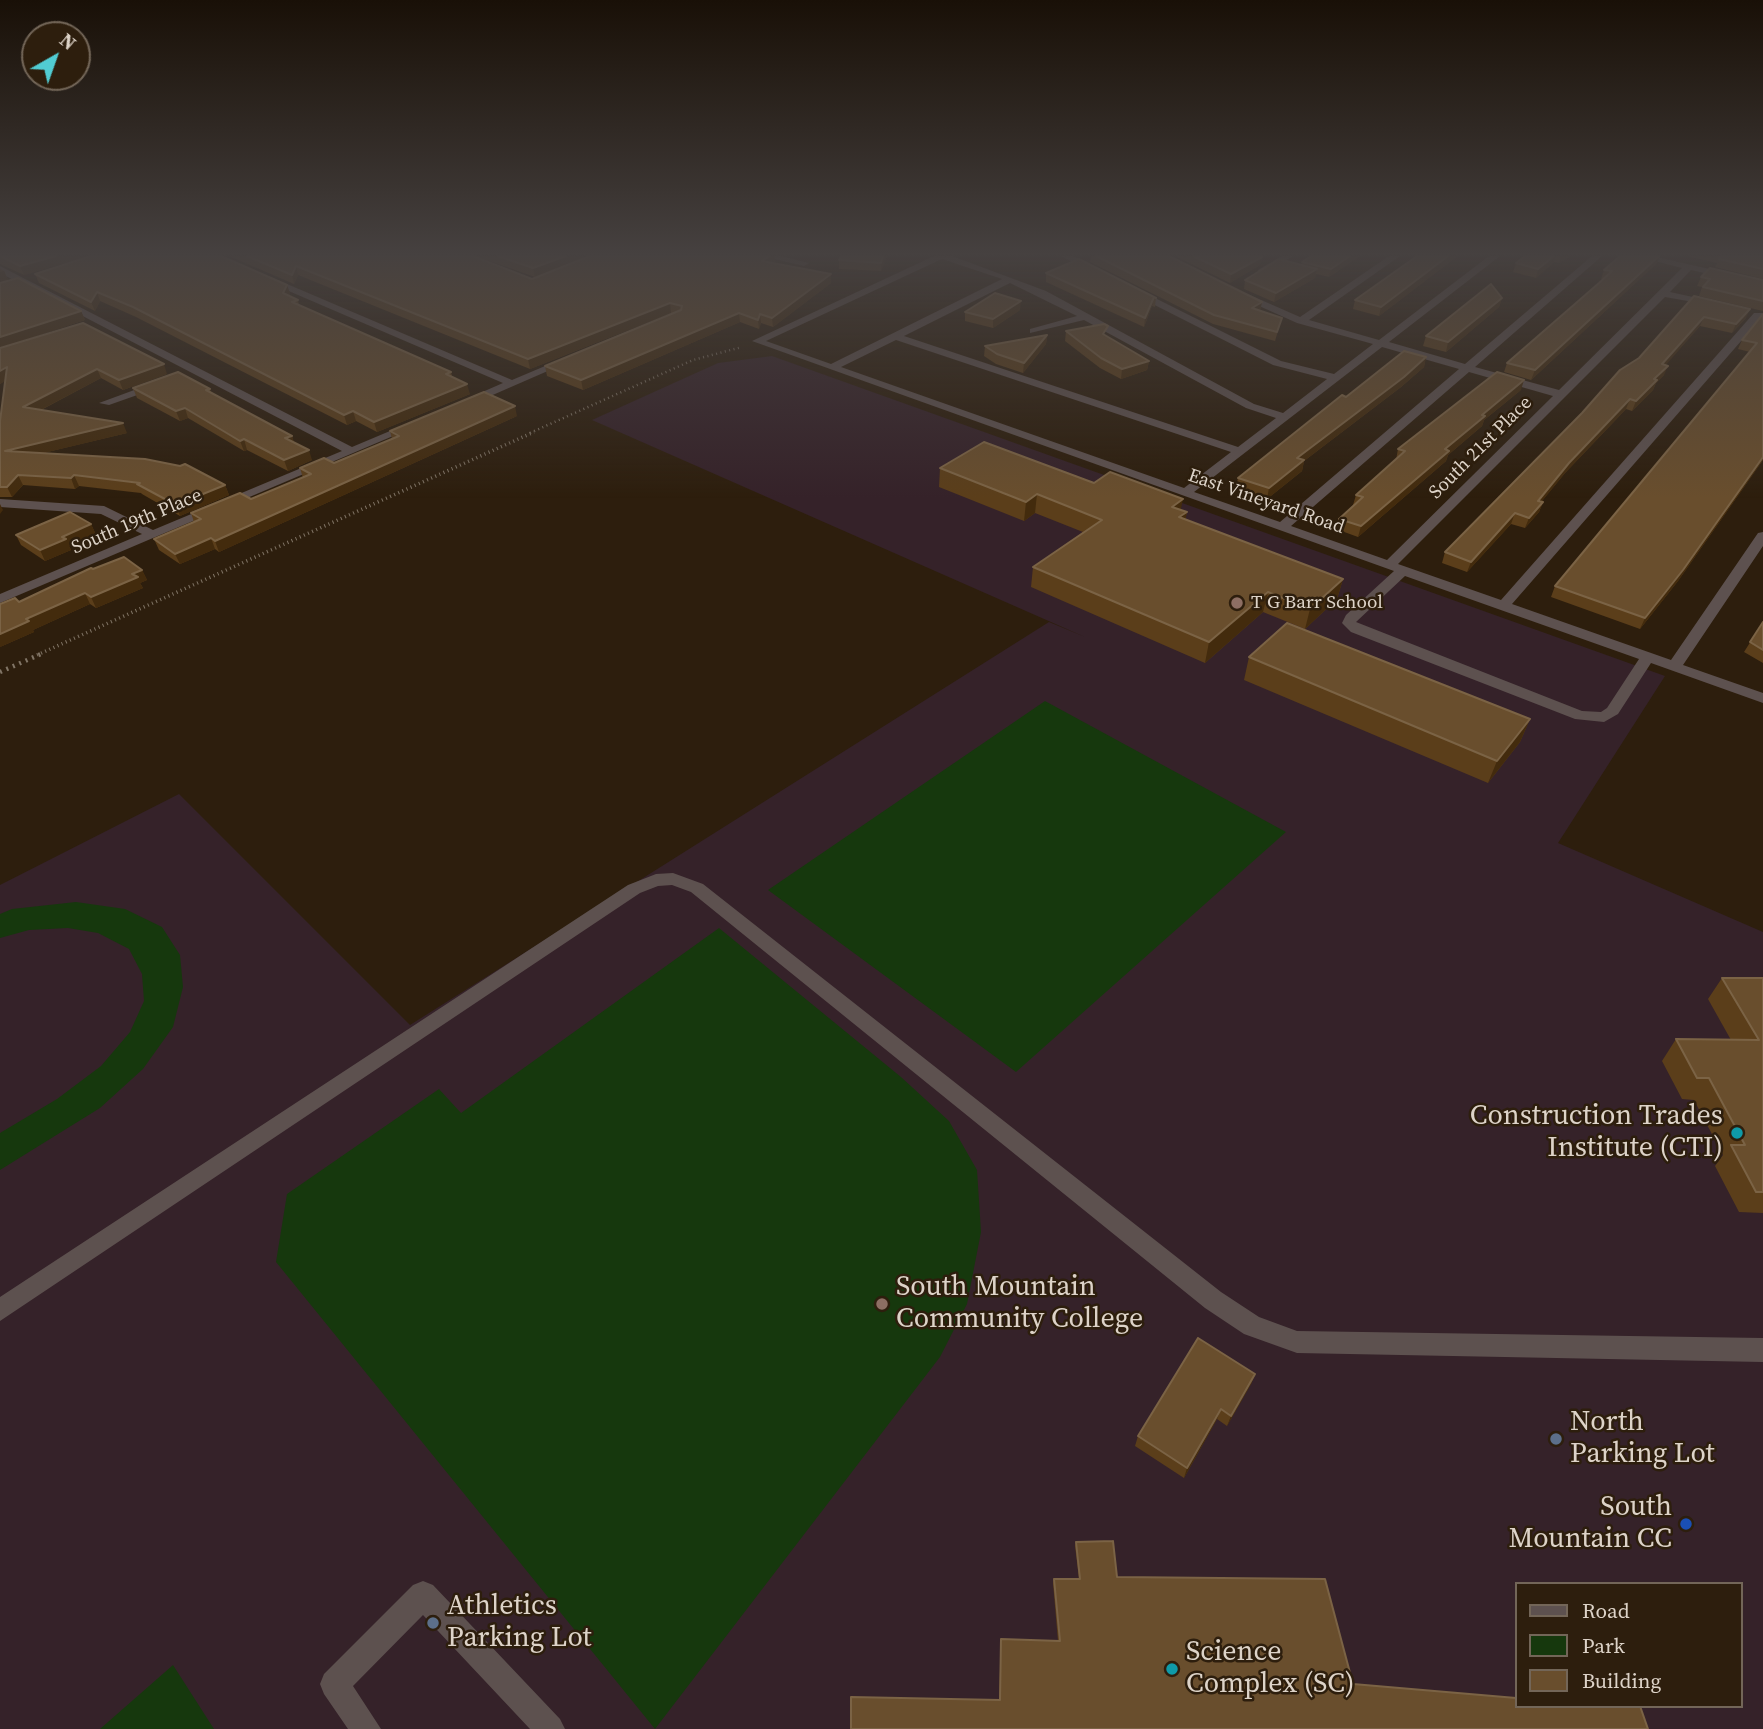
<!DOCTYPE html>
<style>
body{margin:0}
#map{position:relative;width:1763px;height:1729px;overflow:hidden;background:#2d1e0d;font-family:"Source Serif 4",serif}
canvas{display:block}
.legend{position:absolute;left:1515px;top:1582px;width:228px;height:126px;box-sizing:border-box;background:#2d1e0d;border:2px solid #736658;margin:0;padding:9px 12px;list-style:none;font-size:21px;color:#ddd3c8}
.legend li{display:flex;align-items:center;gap:14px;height:35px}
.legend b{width:35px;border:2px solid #736658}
.north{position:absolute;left:21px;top:21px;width:70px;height:70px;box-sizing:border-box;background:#2d1e0d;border:2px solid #736658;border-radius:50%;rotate:40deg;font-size:19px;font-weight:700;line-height:28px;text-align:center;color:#ddd3c8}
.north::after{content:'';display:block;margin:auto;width:24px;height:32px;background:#51ccd2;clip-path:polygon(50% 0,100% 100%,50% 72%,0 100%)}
</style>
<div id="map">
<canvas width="1763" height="1729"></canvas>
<ul class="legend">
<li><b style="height:9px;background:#5d514f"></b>Road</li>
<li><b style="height:19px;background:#16380d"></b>Park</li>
<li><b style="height:19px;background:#694e2d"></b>Building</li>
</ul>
<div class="north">N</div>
</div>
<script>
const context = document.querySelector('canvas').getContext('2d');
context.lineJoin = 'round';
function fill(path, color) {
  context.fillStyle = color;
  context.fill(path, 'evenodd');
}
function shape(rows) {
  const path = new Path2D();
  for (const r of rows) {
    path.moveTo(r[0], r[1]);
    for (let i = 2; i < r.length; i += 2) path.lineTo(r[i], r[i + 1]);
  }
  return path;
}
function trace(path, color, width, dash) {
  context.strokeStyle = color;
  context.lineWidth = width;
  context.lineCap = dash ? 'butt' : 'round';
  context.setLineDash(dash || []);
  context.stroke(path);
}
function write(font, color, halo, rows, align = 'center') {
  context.font = font + ' "Source Serif 4",serif';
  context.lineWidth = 5;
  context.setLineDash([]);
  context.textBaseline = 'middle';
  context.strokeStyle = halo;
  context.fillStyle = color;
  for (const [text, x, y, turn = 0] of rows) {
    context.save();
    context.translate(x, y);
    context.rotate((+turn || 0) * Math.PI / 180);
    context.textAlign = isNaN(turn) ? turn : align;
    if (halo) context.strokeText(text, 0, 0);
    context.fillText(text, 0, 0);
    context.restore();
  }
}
fill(shape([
 [772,356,1665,676,1558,843,1763,932,1763,1729,0,1729,0,885,179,794,410,1025,1049,622,1085,637,592,420,718,363],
 [1516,1584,1740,1584,1740,1706,1516,1706]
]), '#352229');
fill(shape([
 [1045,701,1286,832,1016,1072,768,890],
 [76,902,125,909,162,927,180,955,183,987,173,1027,143,1069,100,1108,0,1170,0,1133,57,1099,101,1066,130,1032,144,1001,142,974,129,949,98,933,68,928,29,930,0,938,0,914,12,909],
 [719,928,901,1077,949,1121,977,1170,981,1232,967,1304,940,1357,655,1729,276,1262,287,1194,439,1089,461,1113],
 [173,1665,214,1729,100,1729]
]), '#16380d');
trace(shape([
 [530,433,693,360,742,347]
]), '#817566', 2.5, [1, 3.5]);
trace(shape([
 [37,655,534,432]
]), '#817566', 3.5, [1, 3.5]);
trace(shape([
 [0,672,41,654]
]), '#817566', 4.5, [2, 5]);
fill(shape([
 [761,256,781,256,809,263,804,266,761,256],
 [934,256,952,256,1046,291,1254,404,1283,413,1327,379,1273,365,1131,293,1131,289,1137,289,1281,361,1334,374,1373,344,1297,323,1237,296,1237,292,1243,292,1300,317,1389,256,1400,256,1309,320,1379,340,1489,256,1500,256,1389,342,1465,364,1592,256,1602,256,1475,367,1559,390,1682,268,1635,256,1652,256,1763,281,1763,287,1691,270,1670,292,1716,302,1716,306,1665,297,1398,564,1501,600,1754,313,1762,313,1762,317,1512,604,1671,660,1758,533,1763,532,1763,546,1683,665,1763,693,1763,703,1651,663,1618,714,1604,722,1575,719,1351,632,1342,623,1346,615,1394,571,752,341,934,256],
 [942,259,1002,279,831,364,766,341,942,259],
 [1010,283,1077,316,1030,329,1030,333,1084,320,1246,408,1276,418,1238,447,904,336,1010,283],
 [896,340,1231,452,1184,488,841,367,896,340],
 [1382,347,1459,369,1280,522,1194,492,1382,347],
 [1469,372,1553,396,1387,560,1291,526,1469,372],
 [1405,576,1498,609,1639,659,1607,708,1601,712,1582,711,1356,622,1405,576],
 [1061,256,1073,256,1102,272,1094,274,1061,256],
 [1282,256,1293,256,1264,274,1258,274,1258,270,1282,256],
 [0,266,352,447,409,423,419,425,0,603,0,594,142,534,101,514,0,507,0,499,104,506,153,530,342,451,0,273,0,266],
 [266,275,512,380,564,358,573,360,472,404,464,404,464,400,503,383,263,280,263,276,266,275],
 [156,382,162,385,160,387,109,405,99,403,156,382],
 [673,873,703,884,1221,1292,1259,1317,1297,1331,1763,1338,1763,1362,1297,1353,1244,1334,1205,1308,691,892,672,885,658,886,640,893,0,1321,0,1297,628,885,656,874,673,873],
 [423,1581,433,1585,560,1719,565,1729,530,1729,423,1615,353,1686,381,1729,348,1729,324,1694,320,1684,324,1674,413,1585,423,1581]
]), '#5d514f');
fill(shape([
 [0,256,89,256,24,275,0,264],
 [229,256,473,256,532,279,579,260,535,277,475,256,775,256,775,262,773,263,831,274,831,283,773,327,761,323,759,329,740,322,583,390,547,376,545,366,674,313,671,313,530,369,298,275,294,284],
 [887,256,881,271,839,269,839,260],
 [1091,256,1169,256,1262,302,1260,310,1282,318,1275,341,1213,324,1090,262],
 [1175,256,1259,256,1262,257,1260,265,1230,283],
 [1360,256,1329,277,1316,274,1315,278,1274,302,1244,289,1245,280,1301,265,1302,262],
 [1525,256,1571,256,1559,263,1554,262,1536,278,1513,272,1516,263],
 [1620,256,1666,256,1660,256,1656,264,1531,380,1504,372,1507,363,1604,279,1601,279,1604,270],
 [1686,256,1763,256,1763,279,1715,267,1717,263],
 [1451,261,1379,316,1353,309,1355,300],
 [0,269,4,271,8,280,81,311,85,320,21,341,167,374,123,390,101,378,41,410,127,433,43,453,225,485,229,495,180,516,142,494,141,493,79,486,75,489,23,485,12,497,0,497,0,421,6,380,0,384],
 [1046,273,1156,298,1155,307,1152,306,1144,327,1046,282],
 [35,274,287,285,290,294,289,296,298,300,299,305,451,372,452,376,470,394,377,432,356,421,347,425,136,317,100,301,95,311,39,283],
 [1701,277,1763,280,1763,311,1699,296,1702,287,1697,286],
 [1694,296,1746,318,1732,333,1700,326,1665,365,1664,375,1656,383,1653,390,1632,411,1626,409,1565,473,1541,502,1543,502,1539,512,1525,528,1511,524,1467,572,1442,563,1445,552,1639,358],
 [1502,298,1499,307,1446,352,1423,346,1426,336],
 [1020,310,993,328,965,321,965,312],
 [1763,314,1763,460,1678,581,1640,629,1551,597,1555,586,1750,352,1738,349,1742,340],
 [1066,331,1106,336,1149,361,1147,370,1121,379,1100,368,1065,341],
 [1047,335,1046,344,1023,373,996,364,984,356,985,346],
 [1426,357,1424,367,1401,387,1304,461,1302,471,1267,499,1236,488,1238,478,1346,397],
 [133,388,210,389,211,393,292,436,294,443,312,460,288,471,247,450,244,451,188,418,180,421,137,398],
 [1521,390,1484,420,1482,426,1448,455,1446,461,1358,537,1336,529,1339,519,1354,505,1353,505,1356,495,1396,460,1398,449],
 [517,416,219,552,215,549,180,564,159,550,154,539,194,522,191,513,251,499,303,478,300,468,334,463,392,439,390,431],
 [940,468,1094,483,1181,510,1187,512,1185,520,1343,579,1337,599,1305,629,1263,612,1205,663,1031,587,1033,567,1083,532,1035,513,1024,521,939,487],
 [91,524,96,535,69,546,71,550,45,561,21,545,16,535],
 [142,570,147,580,140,583,143,588,96,608,90,604,33,630,34,632,0,647,19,602],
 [1763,622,1763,663,1744,652],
 [1249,657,1530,719,1520,742,1488,783,1244,680],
 [1722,978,1763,978,1763,1213,1739,1212,1715,1166,1723,1155,1694,1100,1682,1099,1662,1061,1676,1039,1731,1040,1708,999],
 [1255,1374,1251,1384,1227,1426,1217,1419,1184,1478,1135,1446,1138,1436],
 [1076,1542,1117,1577,1325,1579,999,1700,1001,1639,1058,1641,1053,1583,1054,1579,1079,1579,1075,1546]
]), '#5b3e1a');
fill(shape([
 [56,256,89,256,24,275,20,266],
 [566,256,591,256,535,277,533,268],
 [770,256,775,256,775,262,762,270,762,261],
 [883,256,887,256,881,271,881,263],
 [1350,256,1360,256,1329,277,1331,269],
 [1448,256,1458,256,1379,316,1381,307],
 [1554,256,1556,256,1554,262,1536,278,1538,269],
 [1561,256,1571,256,1559,263],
 [1660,256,1656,264,1531,380,1535,370],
 [1262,257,1260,265,1230,283,1231,274],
 [296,266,298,275,294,284,292,275],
 [1317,269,1315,278,1274,302,1276,293],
 [4,271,8,280,0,283,0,272],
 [831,274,831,283,773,327,772,318],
 [287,285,290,294,286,302,283,293],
 [97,292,100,301,95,311,91,302],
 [1154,297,1152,306,1144,327,1145,318],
 [1502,298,1499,307,1446,352,1448,342],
 [1021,301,1020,310,993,328,993,319],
 [1262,302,1260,311,1252,308],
 [670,303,671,313,530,369,528,359],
 [1750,309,1746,318,1732,333,1736,324],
 [81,311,85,320,0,348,0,337],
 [739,313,740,322,583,390,581,380],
 [760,314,761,323,759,329,758,320],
 [1704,317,1700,326,1658,374,1662,364],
 [1047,335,1046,344,1023,373,1024,363],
 [1426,357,1424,367,1401,387,1304,461,1302,471,1267,499,1269,488,1297,458],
 [1149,361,1147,370,1121,379,1122,369],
 [164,364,167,374,123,390,119,380],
 [1668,366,1664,375,1656,383,1653,390,1632,411,1636,401,1654,379],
 [7,367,12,377,0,384,0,371],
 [97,369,101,378,27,417,23,407],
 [1524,380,1521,390,1484,420,1482,426,1448,455,1446,461,1358,537,1361,526,1482,415],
 [467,384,470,394,377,432,374,422],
 [1630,399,1626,409,1565,473,1534,511,1538,501,1569,463],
 [515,406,517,416,219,552,215,541],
 [185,408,188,418,180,421,176,411],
 [353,411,356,421,347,425,344,415],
 [123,423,127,433,10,461,5,451],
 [292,436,295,446,285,438],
 [244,439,247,450,244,451,240,441],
 [309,450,312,460,288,471,284,460],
 [1763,457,1763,460,1678,581,1640,629,1645,618],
 [18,475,23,485,12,497,7,487],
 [74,475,79,486,75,489,71,478],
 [225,485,229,495,180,516,176,505],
 [1037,494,1035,513,1024,521,1026,502],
 [1183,499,1179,518,1172,507],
 [1543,502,1539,512,1525,528,1529,518],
 [0,504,3,510,0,514],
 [1187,512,1183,531,1179,517],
 [1515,513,1511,524,1467,572,1471,562],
 [91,524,96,535,69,546,71,550,45,561,40,550,62,537],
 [211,538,215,549,180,564,175,554],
 [142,570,147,580,140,583,143,588,96,608,91,597,132,574],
 [1343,579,1337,599,1305,629,1310,609],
 [1268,592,1263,612,1205,663,1209,642],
 [85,593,90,604,33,630,34,632,0,647,0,634,26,619],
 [1530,719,1520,742,1488,783,1497,761],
 [1255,1374,1251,1384,1227,1426,1231,1416],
 [1221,1409,1217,1419,1184,1478,1187,1468]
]), '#432b0d');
const building = shape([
 [0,256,56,256,20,266,0,256],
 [91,256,221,256,287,285,283,293,298,300,292,302,451,372,446,374,467,384,374,422,353,411,344,415,133,307,97,292,91,302,35,274,91,256],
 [247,256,473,256,532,279,590,256,770,256,762,261,831,274,772,318,760,314,758,320,739,313,581,380,545,366,681,310,682,306,670,303,528,359,296,266,292,275,247,256],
 [498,256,566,256,533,268,498,256],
 [841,256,883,256,881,263,839,260,841,256],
 [1096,256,1169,256,1262,302,1252,308,1282,318,1277,332,1214,315,1096,256],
 [1193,256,1259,256,1262,257,1231,274,1193,256],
 [1311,256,1350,256,1331,269,1302,262,1311,256],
 [1417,256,1448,256,1381,307,1355,300,1417,256],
 [1525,256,1554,256,1538,269,1516,263,1525,256],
 [1620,256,1659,256,1535,370,1507,363,1599,283,1612,271,1604,270,1620,256],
 [1721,256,1763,256,1763,269,1719,259,1721,256],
 [1079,259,1156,298,1154,297,1145,318,1046,273,1079,259],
 [1279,259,1317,269,1276,293,1245,280,1279,259],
 [1710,268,1763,280,1763,301,1703,287,1710,279,1701,277,1710,268],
 [18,278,81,311,0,337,0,283,18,278],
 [1491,284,1502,298,1448,342,1426,336,1491,284],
 [995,293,1021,301,993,319,965,312,995,293],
 [1694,296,1750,309,1736,324,1704,317,1662,364,1668,366,1654,379,1657,380,1636,401,1630,399,1569,463,1538,501,1543,502,1529,518,1515,513,1471,562,1445,552,1582,413,1620,370,1639,358,1694,296],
 [1763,314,1763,457,1683,570,1645,618,1555,586,1757,343,1742,340,1763,314],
 [83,323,164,364,119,380,97,369,23,407,123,423,5,451,145,459,180,466,185,464,225,485,176,505,137,484,140,483,74,475,71,478,18,475,7,487,0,487,0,421,7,367,0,371,0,348,83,323],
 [1104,324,1108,326,1103,334,1149,361,1122,369,1101,358,1066,331,1104,324],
 [1047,335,1024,363,997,354,985,346,1047,335],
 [1404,351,1426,357,1404,377,1297,458,1304,460,1269,488,1238,478,1342,395,1346,397,1404,351],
 [178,372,210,389,206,390,292,436,285,438,309,450,284,460,244,439,240,441,185,408,176,411,133,388,178,372],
 [1497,372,1524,380,1482,415,1485,416,1445,449,1449,451,1361,526,1339,519,1363,497,1356,495,1405,451,1398,449,1497,372],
 [484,392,515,406,215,541,211,538,175,554,154,539,201,519,191,513,240,493,251,499,311,474,300,468,324,458,334,463,399,436,390,431,484,392],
 [984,442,1094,483,1110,472,1183,499,1172,507,1187,512,1179,517,1343,579,1310,609,1268,592,1209,642,1033,567,1102,520,1037,494,1026,502,940,468,984,442],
 [70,512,91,524,62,537,66,539,40,550,16,535,70,512],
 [124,557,142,570,132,574,138,577,91,597,85,593,26,619,29,621,0,634,0,604,15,598,19,602,91,568,93,569,124,557],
 [1763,622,1763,650,1750,642,1763,622],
 [1287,623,1530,719,1497,761,1249,657,1287,623],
 [1722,978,1763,978,1763,1192,1756,1192,1731,1145,1745,1145,1709,1078,1697,1078,1676,1039,1759,1040,1722,978],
 [1198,1338,1255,1374,1231,1416,1221,1409,1187,1468,1138,1436,1198,1338],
 [1113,1541,1117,1577,1325,1579,1353,1684,1516,1698,1516,1706,1640,1706,1648,1729,851,1729,851,1697,1000,1700,1001,1639,1060,1641,1054,1579,1080,1579,1076,1542,1113,1541]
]);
fill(building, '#694e2d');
trace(building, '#7b6345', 2);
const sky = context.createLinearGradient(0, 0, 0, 498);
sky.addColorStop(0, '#191007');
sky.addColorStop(0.51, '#464140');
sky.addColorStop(1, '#46414000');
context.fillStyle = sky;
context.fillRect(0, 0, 1763, 498);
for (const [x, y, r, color] of [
 [1237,603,7,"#8d6e63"],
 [1737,1133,7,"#0f9aa8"],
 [882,1304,7,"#8d6e63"],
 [1556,1439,7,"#5c6f8a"],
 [1686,1524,7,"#1a4fb4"],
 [433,1623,7,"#5c6f8a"],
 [1172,1669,7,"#0f9aa8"]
]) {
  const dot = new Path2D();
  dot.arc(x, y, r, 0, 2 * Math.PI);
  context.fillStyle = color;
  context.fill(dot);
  trace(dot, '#2d1e0d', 2.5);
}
write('19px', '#ddd3c8', '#2d1e0d', [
 ["South 21st Place",1481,448,-45],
 ["East Vineyard Road",1266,502,19],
 ["South 19th Place",137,522,-23]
]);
write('19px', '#ddd3c8', '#2d1e0d', [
 ["T G Barr School",1251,603]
], 'left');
write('28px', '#ddd3c8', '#2d1e0d', [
 ["Construction Trades",1723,1117,"right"],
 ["Institute (CTI)",1723,1149,"right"],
 ["South Mountain",896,1288],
 ["Community College",896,1320],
 ["North",1570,1423],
 ["Parking Lot",1570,1455],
 ["South",1672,1508,"right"],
 ["Mountain CC",1672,1540,"right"],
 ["Athletics",447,1607],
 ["Parking Lot",447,1639],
 ["Science",1186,1653],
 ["Complex (SC)",1186,1685]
], 'left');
</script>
